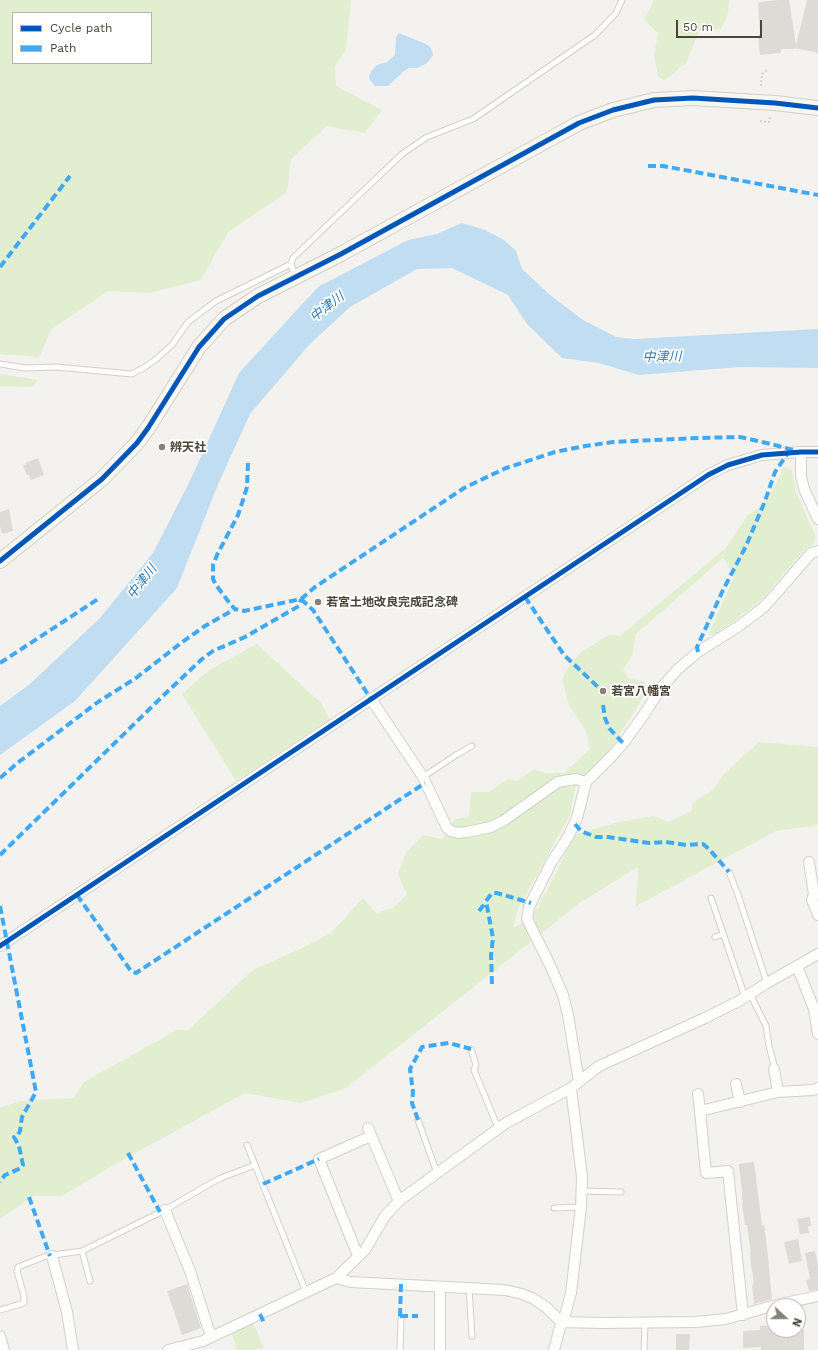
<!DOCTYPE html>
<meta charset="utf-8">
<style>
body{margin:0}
#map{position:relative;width:818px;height:1350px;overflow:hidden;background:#f4f2ee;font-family:"Work Sans",sans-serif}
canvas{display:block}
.legend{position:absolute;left:12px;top:12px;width:140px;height:52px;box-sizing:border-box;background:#fff;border:1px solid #b7b4b0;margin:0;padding:5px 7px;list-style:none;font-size:12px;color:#4b4439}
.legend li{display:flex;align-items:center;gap:8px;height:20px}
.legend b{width:20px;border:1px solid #b7b4b0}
.north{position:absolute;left:766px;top:1298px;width:40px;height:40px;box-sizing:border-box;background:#fff;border:1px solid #b7b4b0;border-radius:50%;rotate:111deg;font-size:11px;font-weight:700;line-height:16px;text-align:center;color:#4b4439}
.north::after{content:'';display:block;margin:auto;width:14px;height:18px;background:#868178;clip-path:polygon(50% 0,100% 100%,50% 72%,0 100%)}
.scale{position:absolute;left:676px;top:20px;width:86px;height:18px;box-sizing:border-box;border:2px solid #4b4439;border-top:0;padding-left:5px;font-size:12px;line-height:14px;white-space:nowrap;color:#4b4439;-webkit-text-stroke:3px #fff;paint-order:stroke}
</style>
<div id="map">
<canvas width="818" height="1350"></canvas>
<ul class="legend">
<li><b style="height:5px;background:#0057b8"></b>Cycle path</li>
<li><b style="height:5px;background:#3fa9f5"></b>Path</li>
</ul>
<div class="north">N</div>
<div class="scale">50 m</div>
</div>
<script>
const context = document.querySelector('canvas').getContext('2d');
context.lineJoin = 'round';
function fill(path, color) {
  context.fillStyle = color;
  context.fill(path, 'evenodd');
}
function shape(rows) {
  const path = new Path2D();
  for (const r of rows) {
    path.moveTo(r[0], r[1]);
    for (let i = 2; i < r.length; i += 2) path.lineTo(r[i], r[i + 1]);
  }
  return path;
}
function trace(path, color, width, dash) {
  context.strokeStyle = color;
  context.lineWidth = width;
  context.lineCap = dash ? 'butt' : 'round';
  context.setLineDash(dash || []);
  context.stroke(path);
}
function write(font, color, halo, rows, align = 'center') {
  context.font = font + ' "Work Sans","Noto Sans JP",sans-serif';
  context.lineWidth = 3.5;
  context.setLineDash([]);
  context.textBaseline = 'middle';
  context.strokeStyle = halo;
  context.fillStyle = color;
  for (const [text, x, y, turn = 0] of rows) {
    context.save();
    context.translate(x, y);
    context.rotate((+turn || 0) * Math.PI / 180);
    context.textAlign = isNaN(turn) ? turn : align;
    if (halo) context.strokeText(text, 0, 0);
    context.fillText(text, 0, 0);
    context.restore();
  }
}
fill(shape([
 [0,0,351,0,346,50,335,67,336,86,382,110,365,133,327,126,291,159,287,192,228,232,201,280,149,293,108,291,52,329,39,357,0,354],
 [13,13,151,13,151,63,13,63],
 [654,0,729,0,728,14,721,29,699,31,686,63,664,81,658,76,654,55,658,33,644,20],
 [0,374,38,380,33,387,0,386],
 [784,467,792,470,795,489,816,538,813,545,806,548,759,602,716,634,708,635,735,575,723,558,636,634,632,655,623,670,629,679,644,681,647,691,610,750,576,786,570,815,518,909,513,928,531,918,551,883,574,835,619,822,654,816,668,822,692,811,692,803,713,790,724,774,759,742,818,747,818,825,776,831,636,906,638,867,581,902,346,1088,301,1103,245,1093,119,1162,62,1196,34,1196,0,1219,0,1108,20,1101,74,1098,84,1082,177,1030,188,1030,253,970,300,949,331,933,363,898,376,913,393,908,407,894,398,874,406,852,423,835,442,839,455,819,469,817,471,792,489,792,508,779,518,781,534,769,545,773,564,773,590,749,586,731,569,705,562,679,569,666,582,651,609,635,620,636,726,548,748,515,767,501],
 [257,644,321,703,330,719,236,781,182,694,209,670],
 [252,1320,264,1348,252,1350,237,1350,231,1332]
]), '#e1eecf');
fill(shape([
 [399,33,426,44,431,48,433,55,427,63,418,68,409,68,404,71,388,86,375,86,370,80,369,76,372,70,377,65,387,62,395,55,396,37],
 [462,223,485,230,504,240,516,251,522,269,550,295,583,320,616,337,634,339,818,329,818,368,739,367,639,375,599,363,562,358,527,324,508,295,452,268,417,269,350,307,309,345,250,414,219,482,177,588,75,701,0,755,0,706,30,684,100,618,153,553,188,485,239,373,318,287,408,240,437,234]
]), '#c0ddf1');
fill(shape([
 [779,0,789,0,796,45,807,0,818,0,818,53,794,48,794,49,781,49,781,53,760,55,758,35,760,34,758,2],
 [38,458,44,475,31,480,29,475,27,475,23,466,26,465,25,463],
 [9,509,13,531,2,534,0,526,0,512],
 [754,1162,762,1225,764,1225,767,1247,772,1299,754,1304,752,1285,754,1284,751,1265,750,1252,751,1252,747,1225,745,1225,742,1203,743,1203,739,1164],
 [810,1217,811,1226,808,1226,809,1233,800,1234,797,1219],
 [798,1239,802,1261,789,1264,784,1242],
 [815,1251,818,1264,818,1290,809,1291,806,1280,810,1279,805,1253],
 [187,1284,201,1328,182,1335,167,1291],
 [774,1325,774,1330,804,1330,804,1350,761,1350,761,1347,743,1348,743,1331,760,1330,760,1326],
 [676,1334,690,1334,689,1350,676,1350]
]), '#dedbd6');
const lane = shape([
 [295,277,291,264,293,258,402,154,427,137,473,119,595,35,616,13,622,0],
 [0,364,25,368,56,367,132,374,145,367,155,360,172,345,188,322,216,301,291,264],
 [423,777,456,755,472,746],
 [729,872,737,892,767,983],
 [711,898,745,997],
 [715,937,723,934],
 [750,994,766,1026,769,1046,774,1065,774,1069],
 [471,1049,476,1065,474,1070,496,1123,500,1127],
 [418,1120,437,1173],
 [247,1145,306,1292],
 [582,1191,621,1192],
 [554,1208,581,1207],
 [82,1251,90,1281],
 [469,1288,472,1336],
 [0,1310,24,1303,24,1296,17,1271,18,1267,46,1256,82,1251,165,1210,206,1186,221,1178,255,1165],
 [400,1350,401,1319],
 [644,1350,645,1323]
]);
const street = shape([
 [801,452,801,476,804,489,818,519],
 [371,699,423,777,447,828,451,831,458,833,467,832,491,827,503,821,558,782,576,779,586,782],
 [809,862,814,894,812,900,818,915],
 [0,946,708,475,728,465,762,455,801,452,818,452],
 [797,966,814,1009,818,1034],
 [774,1069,778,1092],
 [579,1082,568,1015,563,995,550,965,527,919,529,907,551,863,568,837,577,818,586,782,613,755,625,741,643,716,661,688,678,669,698,652,739,626,763,608,781,588,811,553,818,551],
 [736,1084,740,1102],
 [698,1094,700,1111],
 [368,1128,397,1197,400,1200],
 [165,1210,190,1271,211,1337],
 [52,1256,67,1312,73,1350],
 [358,1256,319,1159,371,1136],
 [336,1278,351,1282,505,1290,522,1294,534,1299,546,1307,561,1322,602,1323,695,1322,726,1319,776,1305,818,1296],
 [743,1315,728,1171,706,1173,700,1111,778,1092,813,1090,818,1088],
 [0,1336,4,1350],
 [168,1350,203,1341,336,1278,365,1250,385,1216,400,1200,506,1123,571,1088,599,1066,705,1018,739,1001,767,983,818,954],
 [440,1350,440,1287],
 [554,1350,560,1327,565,1315,571,1293,581,1207,582,1177,571,1088]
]);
const secondary = shape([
 [0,561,102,479,137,443,148,428,199,347,224,319,258,296,341,254,579,123,613,110,654,100,693,98,775,103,818,108]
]);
trace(lane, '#d2d0cb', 7);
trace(street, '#d2d0cb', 12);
trace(secondary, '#d3cfc5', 16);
trace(shape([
 [761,86,762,74,768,69],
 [760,121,769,122,770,116,769,116]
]), '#d3d2cc', 2, [2, 2]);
trace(lane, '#fdfdfc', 5);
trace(street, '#fdfdfc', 10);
trace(secondary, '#f7f6f1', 14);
trace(shape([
 [648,166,663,166,818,195],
 [0,267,70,176],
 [248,463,247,487,243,500,238,515,217,555,213,565,213,579,216,585,231,605,235,609,244,611,301,599,315,587,464,488,506,468,555,452,585,446,613,442,698,438,740,437,771,444,793,450],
 [525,597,564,655,598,687],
 [301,599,313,610,371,699],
 [698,652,697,647,723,590,746,546,765,501,775,472,788,453],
 [0,663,98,599],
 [603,705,605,718,609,728,623,743],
 [0,778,20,761,98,702,136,678,181,643,205,626,235,609],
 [575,824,581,831,596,837,608,837,649,843,666,842,686,845,703,844,709,849,729,872],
 [0,855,167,692,202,659,213,651,245,637,299,606,301,599],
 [77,895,131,971,136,973,425,783],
 [0,906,36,1092,22,1117,20,1131,18,1135,14,1137,19,1146,23,1165,21,1168,5,1175,0,1182],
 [479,911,486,902],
 [492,984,491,955,493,938,486,901,492,893,497,893,531,903],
 [418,1120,412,1103,413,1092,410,1069,422,1047,449,1043,471,1049],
 [128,1153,160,1212],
 [263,1184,319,1159],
 [29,1197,50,1256],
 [401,1284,400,1315,401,1319],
 [260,1314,264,1323],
 [400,1316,418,1316]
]), '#3fa9f5', 4, [8, 4]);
trace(shape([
 [0,561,102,479,137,443,148,428,199,347,224,319,258,296,341,254,579,123,613,110,654,100,693,98,775,103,818,108],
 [0,946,708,475,728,465,762,455,801,452,818,452]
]), '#0057b8', 5);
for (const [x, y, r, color] of [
 [162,447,4,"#868178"],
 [318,602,4,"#868178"],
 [603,691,4,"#868178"]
]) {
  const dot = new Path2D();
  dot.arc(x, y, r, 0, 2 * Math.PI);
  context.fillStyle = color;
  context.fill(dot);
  trace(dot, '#fff', 1.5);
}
write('bold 12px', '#4b4439', '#fff', [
 ["辨天社",170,447],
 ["若宮土地改良完成記念碑",326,602],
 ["若宮八幡宮",611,691]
], 'left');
write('italic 13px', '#2e7ab2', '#fff', [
 ["中津川",327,307,-38],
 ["中津川",662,357,-1],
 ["中津川",142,582,-52]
]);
</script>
